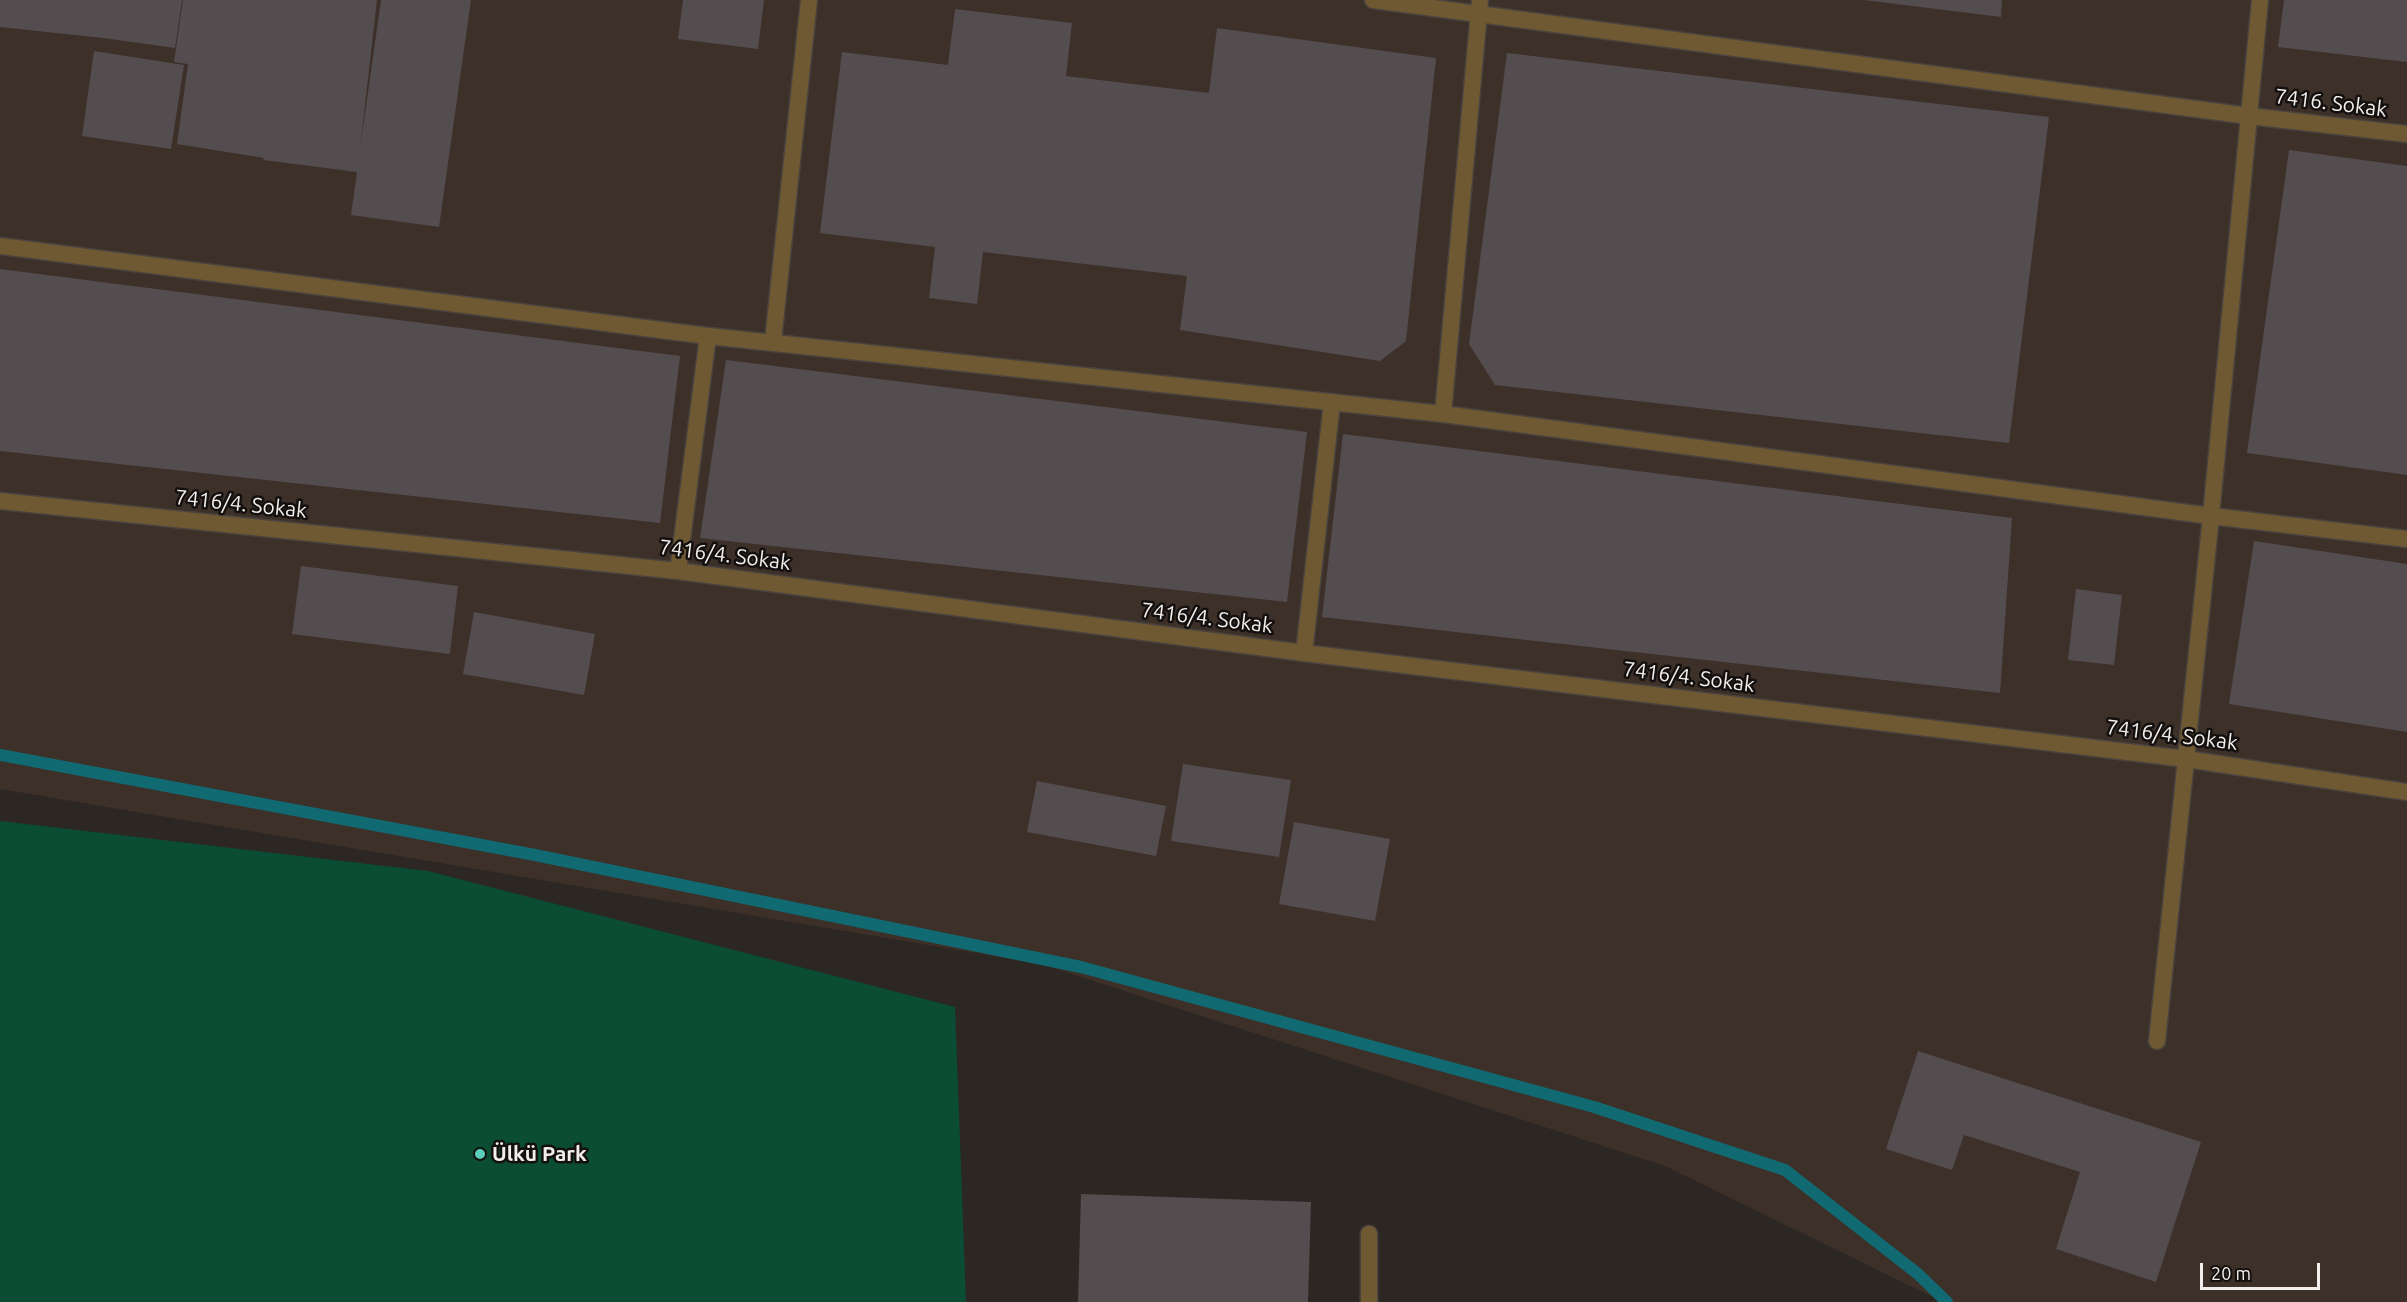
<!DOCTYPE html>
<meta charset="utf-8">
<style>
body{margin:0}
#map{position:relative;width:2407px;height:1302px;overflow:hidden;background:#2d2723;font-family:Ubuntu,sans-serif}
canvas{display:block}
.scale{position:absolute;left:2200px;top:1263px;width:120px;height:27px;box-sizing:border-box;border:3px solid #f2eeeb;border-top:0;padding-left:8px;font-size:18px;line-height:21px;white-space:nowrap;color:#f2eeeb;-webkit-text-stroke:4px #13100f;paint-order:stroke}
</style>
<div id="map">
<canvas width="2407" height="1302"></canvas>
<div class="scale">20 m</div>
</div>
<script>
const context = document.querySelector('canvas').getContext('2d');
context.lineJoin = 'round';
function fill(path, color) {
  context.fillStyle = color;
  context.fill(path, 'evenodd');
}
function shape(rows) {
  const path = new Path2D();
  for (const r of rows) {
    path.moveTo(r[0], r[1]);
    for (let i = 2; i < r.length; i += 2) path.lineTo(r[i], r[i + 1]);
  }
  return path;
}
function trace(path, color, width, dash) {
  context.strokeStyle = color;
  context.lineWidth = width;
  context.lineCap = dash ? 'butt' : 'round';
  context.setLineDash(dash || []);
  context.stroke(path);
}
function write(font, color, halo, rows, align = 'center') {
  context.font = font + ' Ubuntu,sans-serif';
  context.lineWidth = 5;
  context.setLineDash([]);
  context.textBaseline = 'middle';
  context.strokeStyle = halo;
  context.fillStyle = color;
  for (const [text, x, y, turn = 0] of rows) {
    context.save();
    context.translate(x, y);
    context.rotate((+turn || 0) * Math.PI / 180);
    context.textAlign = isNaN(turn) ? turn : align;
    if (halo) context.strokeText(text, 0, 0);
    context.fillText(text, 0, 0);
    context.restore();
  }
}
fill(shape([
 [0,0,2407,0,2407,1302,1943,1302,1665,1166,1041,964,0,789]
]), '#3c3029');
fill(shape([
 [0,821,428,871,955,1007,966,1302,0,1302]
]), '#0b4c34');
trace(shape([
 [0,755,535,855,1081,967,1594,1107,1785,1170,1918,1274,1947,1302]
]), '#116a72', 12);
fill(shape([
 [0,0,182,0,175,48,103,38,0,27],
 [183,0,377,0,360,149,381,0,471,0,439,227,351,215,357,172,263,160,264,158,177,144,188,64,174,62],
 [683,0,764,0,758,49,678,39],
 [1864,0,2002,0,2001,17],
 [2284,0,2407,0,2407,62,2278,47],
 [955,9,1072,23,1066,76,1209,93,1217,28,1436,58,1406,341,1380,361,1180,330,1187,276,983,252,977,304,929,298,935,247,820,233,842,52,948,65],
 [94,51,184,65,171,149,82,136],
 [1507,53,2049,117,2009,443,1495,385,1469,344],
 [2289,150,2407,166,2407,475,2247,453],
 [0,269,680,356,660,523,0,451],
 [726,360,1307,432,1287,602,700,538],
 [1343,434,2012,518,2000,693,1322,617],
 [2254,541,2407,564,2407,732,2229,704],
 [301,566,458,586,450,654,292,634],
 [2076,589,2122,595,2114,665,2068,660],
 [474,612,595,634,584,695,463,674],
 [1183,764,1291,780,1279,857,1171,841],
 [1037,781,1166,806,1156,856,1027,832],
 [1294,822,1390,839,1375,921,1279,904],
 [1918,1051,2201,1142,2156,1282,2056,1249,2080,1172,1964,1135,1952,1170,1886,1149],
 [1081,1194,1311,1202,1308,1302,1078,1302]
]), '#544d50');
const service = shape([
 [1369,1302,1369,1234]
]);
const minor = shape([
 [1373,0,2249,116,2407,134],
 [0,246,708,336,1443,414,2211,516,2407,539],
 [773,341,809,0],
 [1443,414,1480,0],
 [0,501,678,571,1304,653,2186,759,2407,792],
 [678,571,708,336],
 [1304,653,1332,402],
 [2157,1041,2211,516,2260,0]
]);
trace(service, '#49433f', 19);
trace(minor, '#49433f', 19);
trace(service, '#6e5932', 16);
trace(minor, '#6e5932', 16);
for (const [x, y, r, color] of [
 [480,1154,6,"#5acebc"]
]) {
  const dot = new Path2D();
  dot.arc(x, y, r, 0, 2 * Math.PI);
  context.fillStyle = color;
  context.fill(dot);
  trace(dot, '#13100f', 2);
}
write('21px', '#f2eeeb', '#13100f', [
 ["7416. Sokak",2331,103,7],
 ["7416/4. Sokak",241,504,6],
 ["7416/4. Sokak",725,555,7],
 ["7416/4. Sokak",1207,618,7],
 ["7416/4. Sokak",1689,677,7],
 ["7416/4. Sokak",2172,735,7]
]);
write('bold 21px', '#f2eeeb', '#13100f', [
 ["Ülkü Park",492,1154]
], 'left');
</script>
